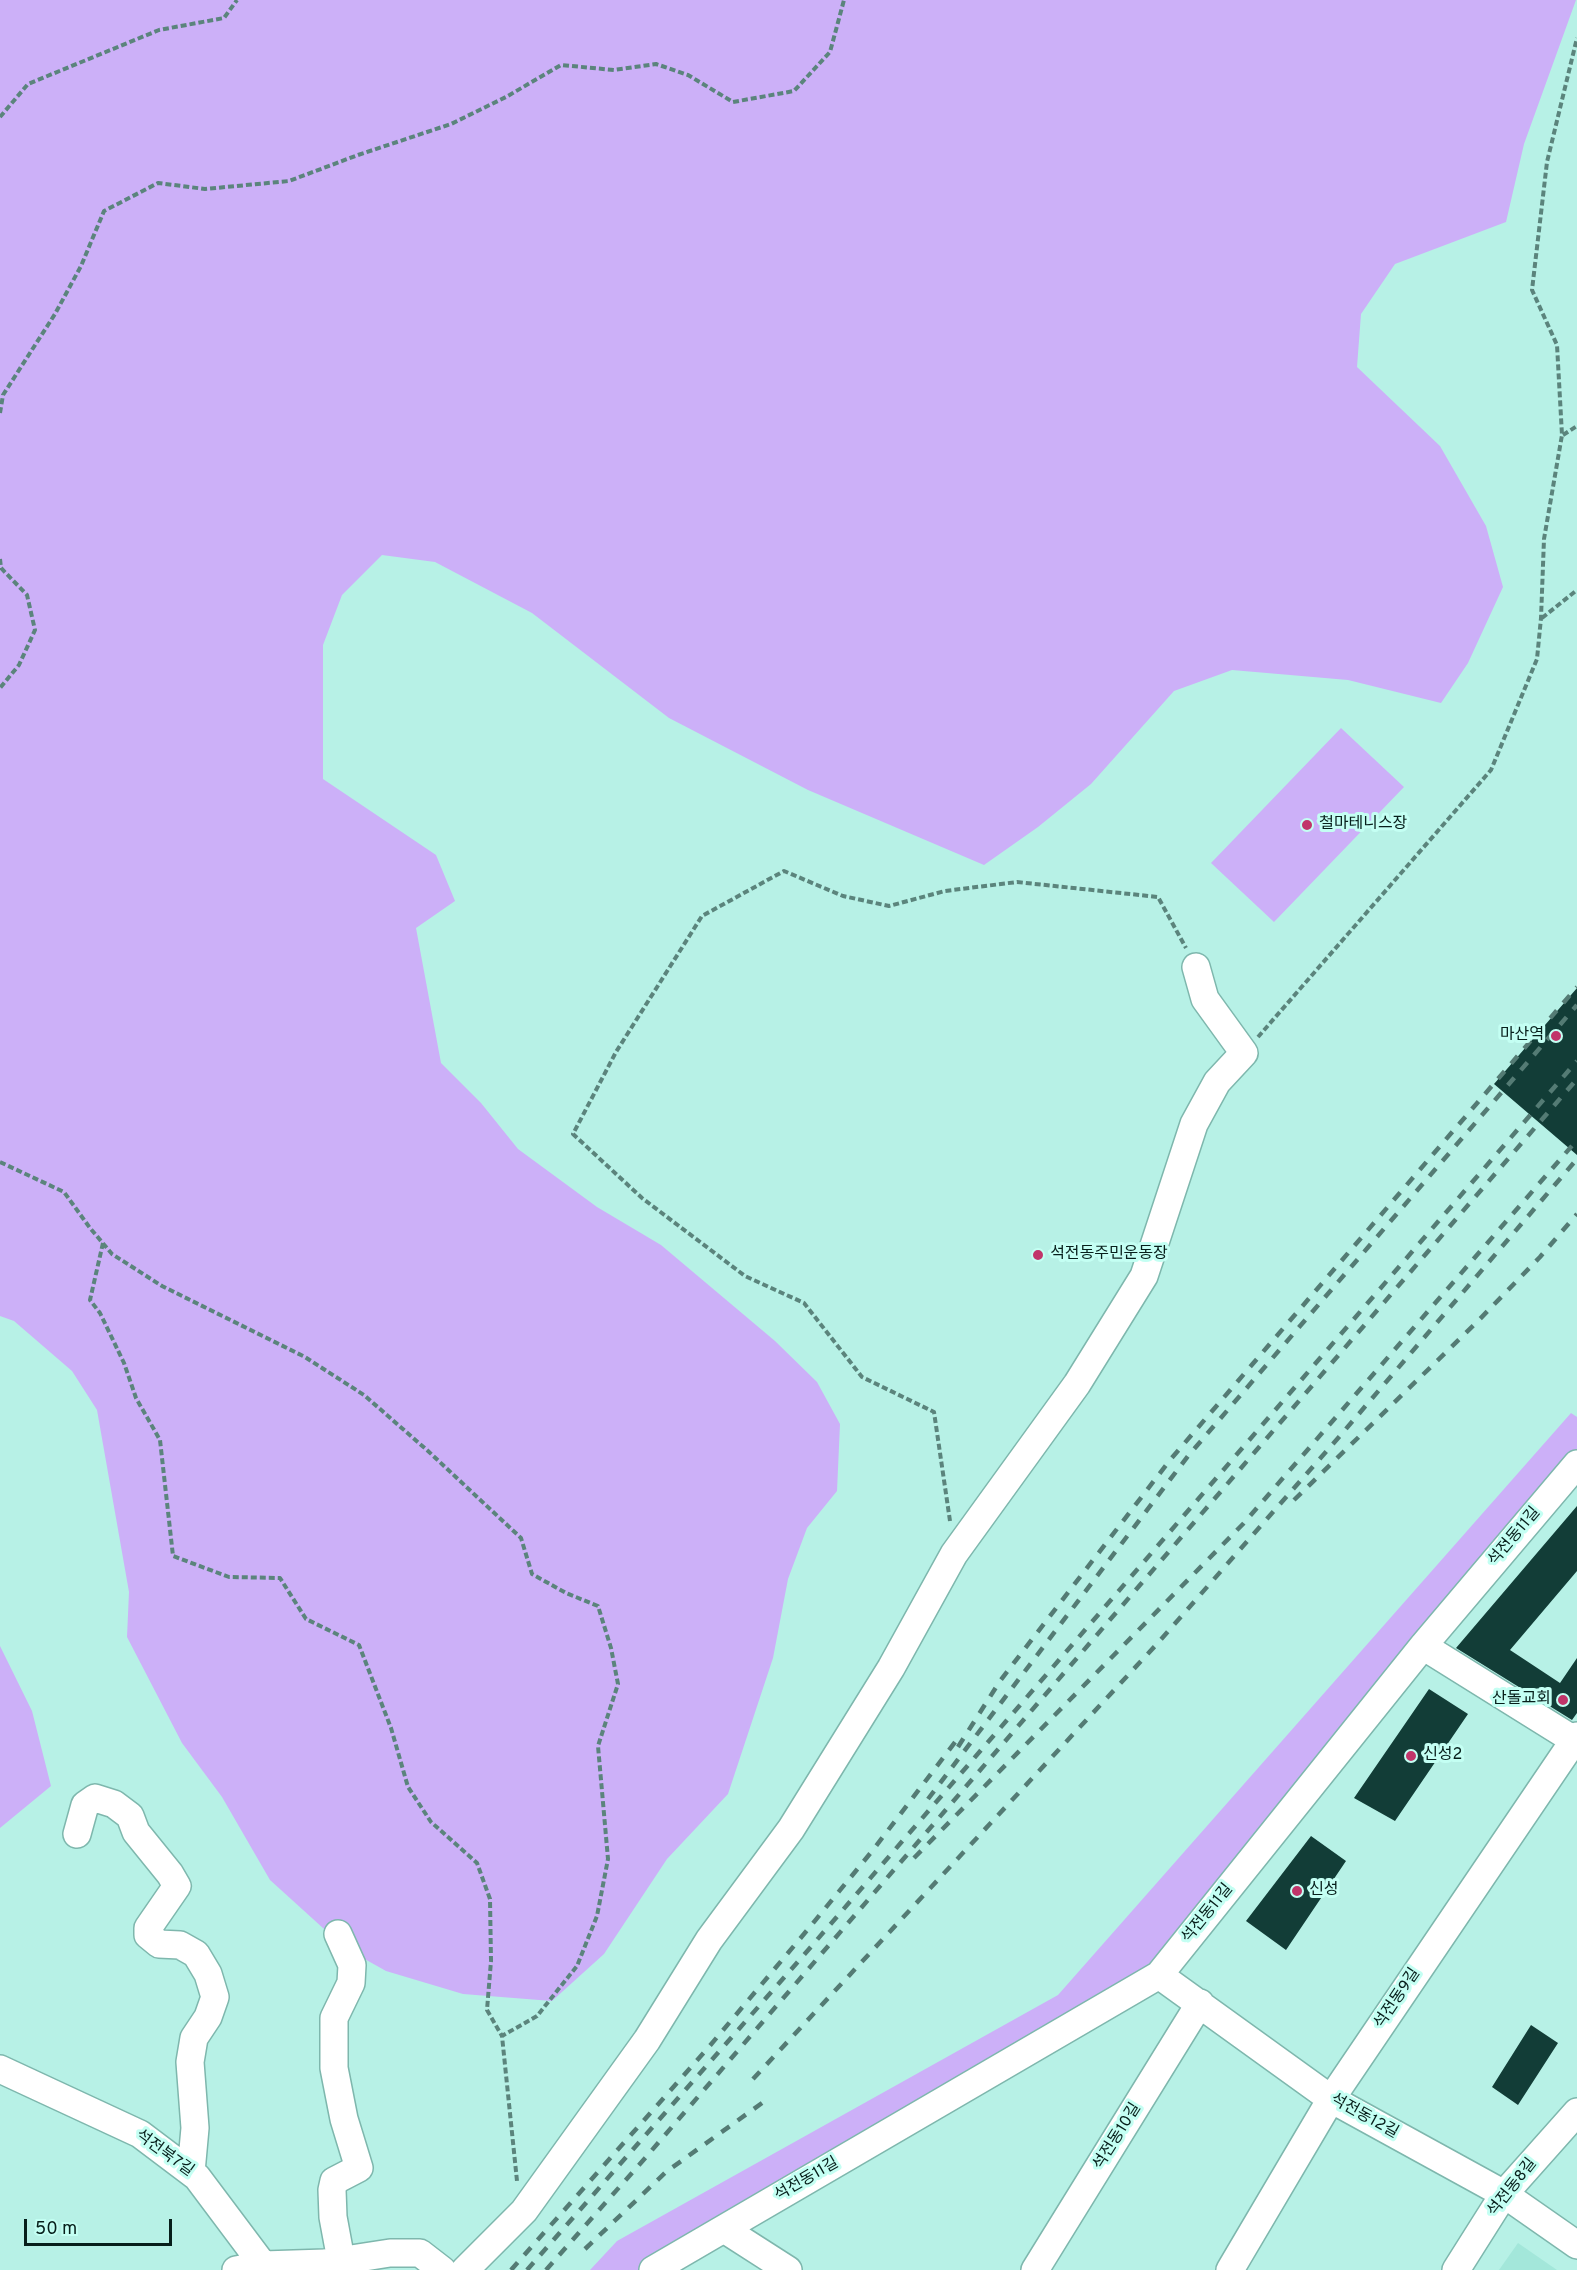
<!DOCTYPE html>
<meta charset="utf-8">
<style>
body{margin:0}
#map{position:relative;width:1577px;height:2270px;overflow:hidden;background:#b7f1e6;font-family:Overpass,sans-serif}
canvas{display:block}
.scale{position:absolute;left:24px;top:2219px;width:148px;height:27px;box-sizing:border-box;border:3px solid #071f1b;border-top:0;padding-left:8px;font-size:18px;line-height:21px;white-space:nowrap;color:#071f1b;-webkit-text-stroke:4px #c4fff3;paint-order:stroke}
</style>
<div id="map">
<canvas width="1577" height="2270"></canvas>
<div class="scale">50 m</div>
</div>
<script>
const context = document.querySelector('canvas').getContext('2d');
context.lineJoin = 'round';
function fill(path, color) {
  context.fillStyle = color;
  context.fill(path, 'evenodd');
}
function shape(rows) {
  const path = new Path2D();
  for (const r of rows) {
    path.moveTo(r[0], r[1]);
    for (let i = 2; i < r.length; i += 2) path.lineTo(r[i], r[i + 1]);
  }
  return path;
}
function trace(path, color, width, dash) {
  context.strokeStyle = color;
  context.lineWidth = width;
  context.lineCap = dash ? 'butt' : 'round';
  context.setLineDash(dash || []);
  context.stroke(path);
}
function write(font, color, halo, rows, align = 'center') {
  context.font = font + ' Overpass,"Noto Sans KR",sans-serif';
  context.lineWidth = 6;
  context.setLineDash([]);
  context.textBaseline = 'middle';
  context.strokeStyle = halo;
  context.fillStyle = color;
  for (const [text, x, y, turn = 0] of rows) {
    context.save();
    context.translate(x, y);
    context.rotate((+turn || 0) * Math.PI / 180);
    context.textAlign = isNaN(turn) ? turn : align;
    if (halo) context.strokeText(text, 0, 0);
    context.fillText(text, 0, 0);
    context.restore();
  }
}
fill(shape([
 [1518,2243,1557,2270,1499,2270]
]), '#a3e7da');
fill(shape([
 [0,0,1576,0,1524,144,1506,222,1395,264,1361,314,1357,367,1440,446,1486,526,1503,587,1468,663,1441,703,1348,680,1232,670,1174,691,1091,784,1038,827,984,865,808,790,669,718,532,613,435,562,382,555,342,595,323,645,323,779,436,855,455,901,416,928,441,1063,481,1103,518,1149,597,1207,661,1245,775,1341,817,1382,840,1424,837,1491,807,1528,788,1579,773,1658,728,1794,667,1859,604,1954,552,2001,463,1994,386,1971,345,1948,270,1880,222,1797,182,1743,127,1637,129,1592,97,1410,72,1371,14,1321,0,1316],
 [1341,728,1404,787,1274,922,1211,863],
 [1571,1413,1577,1417,1577,1461,1134,1988,643,2270,590,2270,617,2241,1058,1995],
 [0,1646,32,1711,51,1786,0,1828]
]), '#ccb0f8');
fill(shape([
 [1577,988,1577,1155,1494,1084],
 [1577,1506,1577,1571,1510,1650,1560,1683,1577,1658,1577,1713,1572,1720,1456,1648],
 [1429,1689,1468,1714,1395,1821,1354,1798],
 [1311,1836,1346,1861,1286,1950,1246,1921],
 [1531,2025,1558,2043,1518,2105,1492,2087]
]), '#123d37');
const minor = shape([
 [1423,1646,1577,1742],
 [77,1834,85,1805,95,1798,114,1804,130,1816,136,1832,170,1874,177,1886,148,1928,148,1935,159,1944,180,1945,196,1954,208,1974,215,1997,208,2017,194,2038,190,2062,195,2128,191,2172],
 [338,1934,352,1965,351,1983,334,2018,334,2068,344,2119,359,2168,334,2181,332,2190,333,2217,341,2260],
 [1159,1975,1331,2099,1504,2194,1577,2245],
 [0,2069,140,2134,197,2177,263,2265],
 [724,2229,788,2270],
 [236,2270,263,2265,325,2263,390,2253,420,2253,442,2270],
 [465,2270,524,2211,647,2040,709,1940,791,1829,891,1668,954,1554,1077,1384,1144,1276,1194,1124,1217,1082,1244,1053,1205,999,1196,967],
 [653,2270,1159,1975,1423,1646,1577,1464],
 [1035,2270,1200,2003],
 [1230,2270,1331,2099,1577,1736],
 [1456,2270,1504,2194,1577,2112]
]);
trace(minor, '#7eb7ad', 30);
trace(shape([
 [0,117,28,84,159,30,224,18,237,0],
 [0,413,3,395,55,314,81,266,104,211,158,183,205,189,289,181,358,155,451,124,506,97,561,65,614,70,656,64,688,75,733,102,794,91,830,52,844,0],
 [1563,435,1577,426],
 [0,559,1,568,27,595,35,630,19,665,0,688],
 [1542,618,1577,590],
 [1258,1037,1491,770,1537,659,1541,618,1544,539,1562,435,1557,345,1532,290,1547,162,1577,38],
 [0,1162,64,1192,90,1228,112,1254,162,1286,305,1357,364,1395,428,1451,521,1538,532,1574,566,1593,598,1606,611,1648,618,1684,598,1746,608,1859,597,1916,577,1966,537,2016,502,2036,517,2181],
 [103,1243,90,1300,100,1313,124,1363,136,1398,160,1440,173,1556,229,1577,280,1578,306,1619,359,1645,391,1728,408,1787,431,1822,477,1863,490,1899,491,1961,487,2010,502,2036],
 [950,1521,934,1412,862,1377,804,1303,745,1276,642,1198,573,1134,616,1052,702,916,784,871,843,896,889,906,945,891,1017,882,1158,897,1186,948]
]), '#5b847c', 4, [6, 3]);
trace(minor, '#fff', 27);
trace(shape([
 [1294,1500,1477,1322,1540,1257,1577,1214],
 [958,1747,1000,1681,1170,1460,1577,987],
 [928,1799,1188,1456,1577,1005],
 [914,1858,1243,1524,1577,1140],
 [753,2079,1156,1645,1339,1437,1577,1159],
 [585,2249,666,2172,769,2098],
 [511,2270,708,2048,809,1928,873,1850,959,1737],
 [527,2270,803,1956,1577,1061],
 [546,2270,646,2157,1577,1079]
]), '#547b74', 4.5, [10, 10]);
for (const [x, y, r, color] of [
 [1307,825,6,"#c1356a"],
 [1556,1036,6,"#c1356a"],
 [1038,1255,6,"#c1356a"],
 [1563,1700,6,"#c1356a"],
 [1411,1756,6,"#c1356a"],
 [1297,1891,6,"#c1356a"]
]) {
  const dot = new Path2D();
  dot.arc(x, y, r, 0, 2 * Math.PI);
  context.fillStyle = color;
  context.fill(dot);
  trace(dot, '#c4fff3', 2);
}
write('16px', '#071f1b', '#c4fff3', [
 ["철마테니스장",1319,825],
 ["마산역",1544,1036,"right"],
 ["석전동주민운동장",1050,1255],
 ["산돌교회",1551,1700,"right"],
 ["신성2",1423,1756],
 ["신성",1309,1891]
], 'left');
write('16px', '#071f1b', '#c4fff3', [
 ["석전동11길",1515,1537,-50],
 ["석전동11길",1208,1914,-51],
 ["석전동9길",1398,1999,-56],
 ["석전동12길",1364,2117,29],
 ["석전동10길",1118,2137,-58],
 ["석전북7길",164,2154,36],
 ["석전동11길",807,2180,-30],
 ["석전동8길",1513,2188,-52]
]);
</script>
